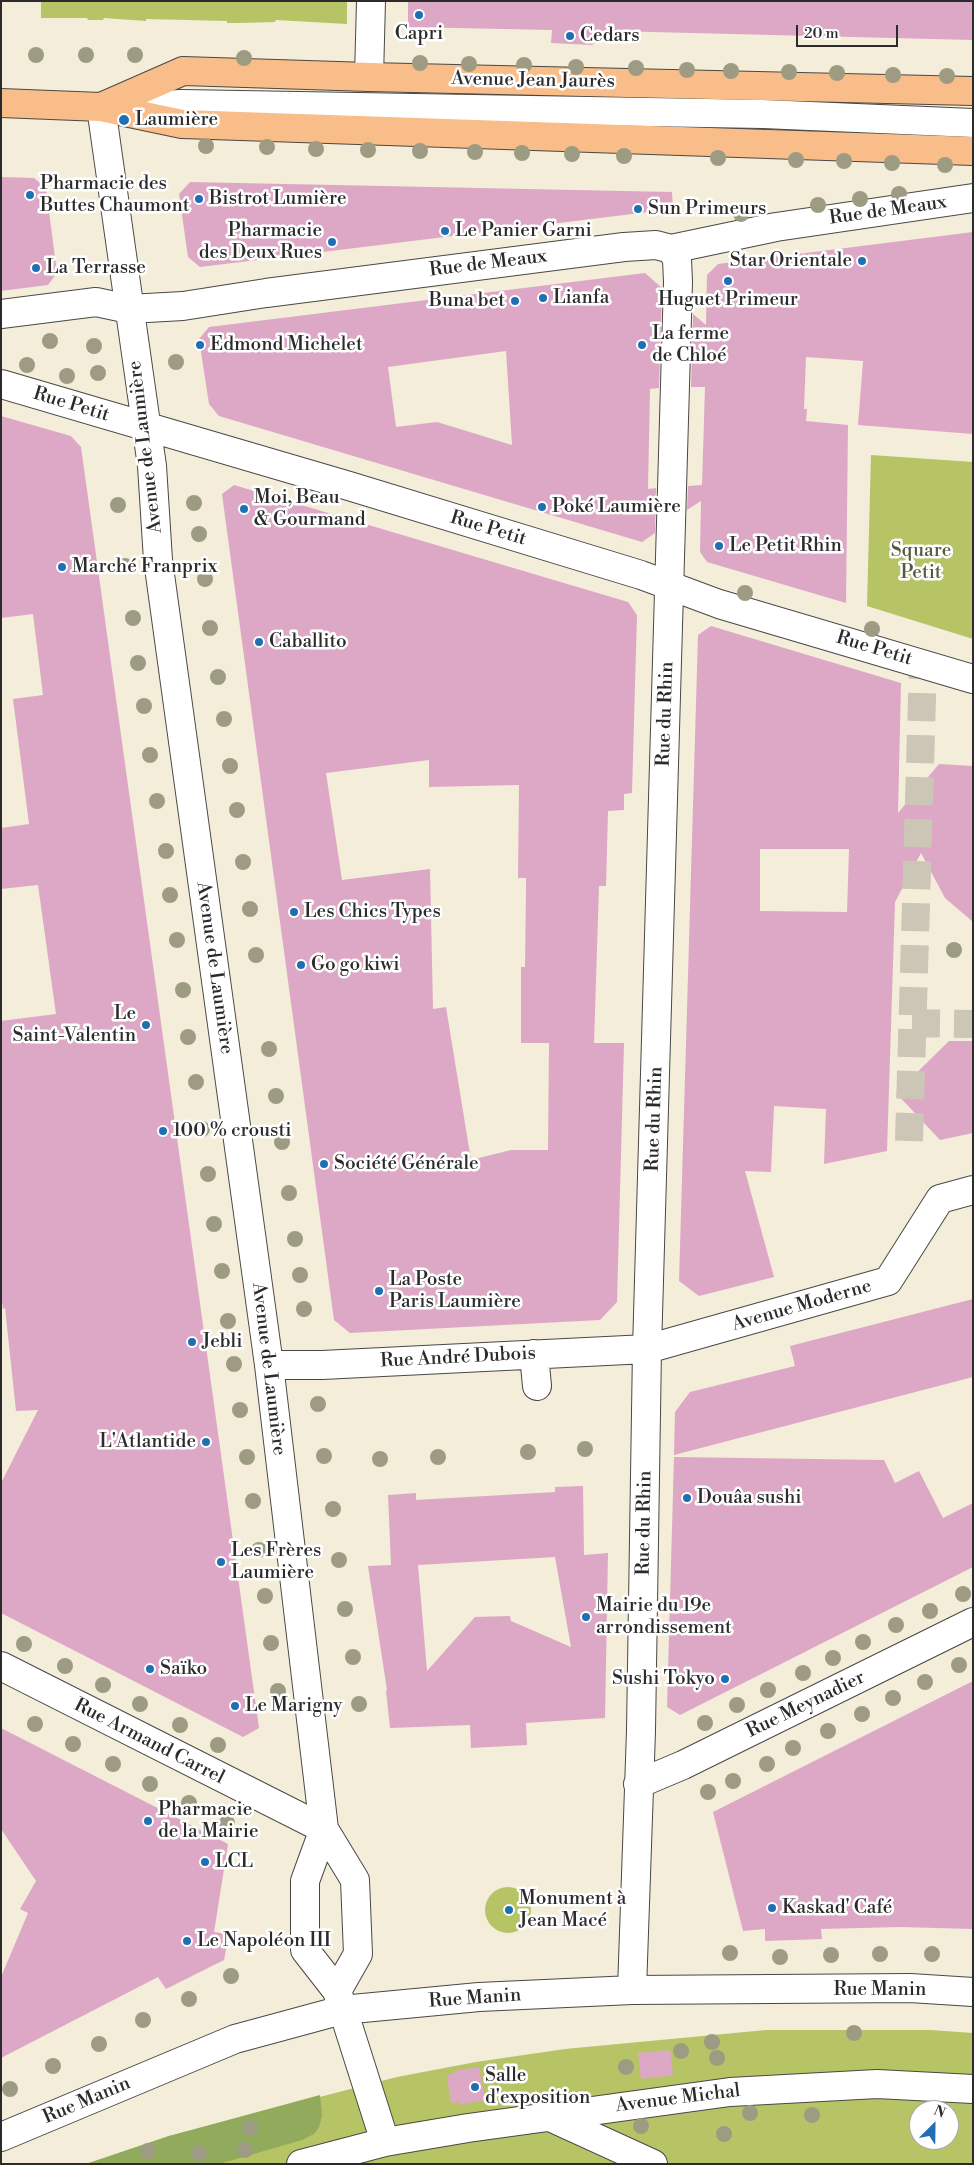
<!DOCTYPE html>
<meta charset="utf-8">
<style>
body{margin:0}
#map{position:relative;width:974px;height:2165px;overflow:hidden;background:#f4edd9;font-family:"Libre Bodoni",serif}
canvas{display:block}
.frame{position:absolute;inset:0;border:2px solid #2b2b2b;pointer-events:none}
.north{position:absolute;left:909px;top:2100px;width:50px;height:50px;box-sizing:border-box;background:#fff;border:1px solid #aaa;border-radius:50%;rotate:23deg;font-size:14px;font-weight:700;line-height:20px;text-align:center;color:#2b2b2b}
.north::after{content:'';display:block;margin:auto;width:18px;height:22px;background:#1f6fb2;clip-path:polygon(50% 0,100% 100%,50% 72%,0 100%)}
.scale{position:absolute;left:796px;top:25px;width:102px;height:22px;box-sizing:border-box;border:2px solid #2b2b2b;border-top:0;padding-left:6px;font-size:15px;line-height:18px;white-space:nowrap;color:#2b2b2b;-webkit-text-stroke:4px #fff;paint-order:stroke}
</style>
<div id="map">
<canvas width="974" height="2165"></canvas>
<div class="frame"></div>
<div class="north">N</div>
<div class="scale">20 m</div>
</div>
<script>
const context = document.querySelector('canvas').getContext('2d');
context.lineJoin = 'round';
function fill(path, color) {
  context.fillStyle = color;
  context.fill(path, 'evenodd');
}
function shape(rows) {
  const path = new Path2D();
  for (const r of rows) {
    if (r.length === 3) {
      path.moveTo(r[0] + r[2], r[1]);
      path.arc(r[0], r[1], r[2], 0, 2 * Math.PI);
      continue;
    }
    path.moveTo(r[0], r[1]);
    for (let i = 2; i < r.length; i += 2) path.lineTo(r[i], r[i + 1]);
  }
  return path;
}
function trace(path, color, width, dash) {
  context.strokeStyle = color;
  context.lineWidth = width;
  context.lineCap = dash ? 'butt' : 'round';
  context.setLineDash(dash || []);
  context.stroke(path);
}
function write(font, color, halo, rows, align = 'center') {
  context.font = font + ' "Libre Bodoni",serif';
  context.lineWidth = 5;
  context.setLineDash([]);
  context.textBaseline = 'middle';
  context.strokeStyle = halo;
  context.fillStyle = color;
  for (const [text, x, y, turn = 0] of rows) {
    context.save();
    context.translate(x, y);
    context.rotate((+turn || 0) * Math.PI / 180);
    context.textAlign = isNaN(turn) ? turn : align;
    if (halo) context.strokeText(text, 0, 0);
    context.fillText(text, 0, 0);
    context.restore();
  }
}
fill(shape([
 [41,1,347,1,347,24,276,20,275,22,240,23,227,23,227,21,146,19,146,21,104,18,103,20,88,20,87,18,41,18],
 [871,455,973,462,973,639,867,606],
 [508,1910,23],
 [766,2030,931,2030,973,2033,973,2164,86,2164,169,2136,397,2077,476,2062,565,2049],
 [919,2110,949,2110,949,2140,919,2140]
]), '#b7c466');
fill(shape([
 [320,2095,322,2116,319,2127,314,2134,302,2140,219,2164,86,2164,169,2136]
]), '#91aa5b');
fill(shape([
 [408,1,973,1,973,40,611,31,592,45,551,43,552,30,408,27],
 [1,177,34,178,46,188,57,273,48,285,1,291],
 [190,182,672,192,673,209,200,267,188,257,179,194],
 [973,232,973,434,858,425,863,361,806,357,804,409,807,409,806,421,848,425,846,603,707,562,700,552,701,501,687,510,688,486,702,485,705,387,691,387,693,314,706,325,707,275,718,264],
 [645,273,662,288,659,388,650,389,648,489,656,488,655,533,642,542,219,416,209,404,199,339,209,327],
 [506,351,512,445,437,422,396,427,388,367],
 [1,416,71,436,81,447,259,1728,243,1737,1,1613,1,1483,38,1410,16,1411,5,1308,3,1309,1,1295,1,1021,56,1014,38,885,1,889,1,828,29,824,13,699,43,695,33,614,1,618],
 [234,485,628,602,637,615,632,793,624,794,624,810,608,811,606,886,599,886,594,1043,624,1043,617,1302,600,1320,350,1333,334,1320,222,494],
 [429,760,429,787,519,785,518,878,526,878,526,887,525,967,521,967,521,1043,549,1043,548,1150,511,1150,471,1160,446,1007,433,1009,430,869,342,880,326,773],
 [711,626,901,683,898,813,939,764,973,766,973,922,945,898,921,853,895,902,887,1151,824,1164,826,1109,774,1106,771,1172,745,1171,774,1277,699,1296,679,1281,698,635],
 [760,849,849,849,847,912,760,911],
 [949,1041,973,1041,973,1133,940,1140,896,1093],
 [973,1299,973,1377,674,1455,675,1412,690,1392,795,1366,790,1346],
 [674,1457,884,1460,895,1483,919,1471,943,1518,973,1503,973,1567,680,1715,667,1707],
 [583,1486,584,1555,608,1553,605,1718,526,1723,527,1745,471,1748,470,1725,390,1728,386,1691,387,1690,368,1566,391,1565,388,1495,416,1493,416,1500,555,1492,555,1487],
 [555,1557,571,1647,511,1621,510,1616,475,1617,427,1671,418,1565],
 [973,1681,973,1929,900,1927,821,1929,822,1939,765,1941,765,1929,743,1931,713,1812],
 [1,1728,228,1844,214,1932,229,1934,224,1960,166,1989,158,1977,1,2058,1,1977,28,1913,20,1909,36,1881,1,1829],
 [670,2050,673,2075,641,2079,638,2053],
 [479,2067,485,2100,459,2105,459,2102,451,2103,447,2075,454,2074,454,2071]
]), '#dda8c6');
trace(shape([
 [912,1023,973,1024],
 [909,1141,923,664]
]), '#ccc6b6', 28, [28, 14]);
const minor = shape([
 [369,77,371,1],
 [1,314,96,302,129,309,183,306,266,293,624,247,656,245,671,249,776,227,973,198],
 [1,384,349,486,641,575,719,604,973,679],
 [534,1354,537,1386],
 [269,1365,322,1365,647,1349,888,1281,940,1199,973,1190],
 [1,1666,324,1829],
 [638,1784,683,1765,973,1622],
 [324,1829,305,1881,305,1950,337,1991,385,2142],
 [632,1990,641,1731,647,1349,678,282,677,259,671,249],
 [337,1991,358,1954,355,1880,324,1829,269,1365,158,560,152,466,101,107,182,104,763,114,973,123],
 [548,2116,653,2164],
 [1,2137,235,2039,342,2010,479,1997,632,1990,910,1988,973,1992],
 [301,2164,385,2142,468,2128,730,2092,877,2084,973,2089]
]);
const major = shape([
 [1,103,101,107,182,124,973,151],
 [101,107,183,71,369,77,973,91]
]);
trace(minor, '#494845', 30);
trace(major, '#494845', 30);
trace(minor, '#fff', 28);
trace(major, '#f8bd89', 28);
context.fillStyle = '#9d9c83';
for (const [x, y] of [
 [36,55],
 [86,55],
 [135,55],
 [244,58],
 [420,63],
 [469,64],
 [524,65],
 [576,67],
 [636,68],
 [687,70],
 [731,71],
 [789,72],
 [837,73],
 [893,75],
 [947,76],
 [206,146],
 [267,147],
 [316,149],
 [368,150],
 [420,151],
 [475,152],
 [522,153],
 [572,154],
 [624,156],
 [718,158],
 [796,160],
 [844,161],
 [892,163],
 [945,165],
 [899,194],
 [860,199],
 [818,205],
 [741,214],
 [50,341],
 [94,346],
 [176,362],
 [27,365],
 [98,373],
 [67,376],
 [194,503],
 [118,505],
 [199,534],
 [125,566],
 [205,579],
 [745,593],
 [133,618],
 [210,628],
 [872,629],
 [138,663],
 [218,677],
 [144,706],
 [224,719],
 [150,755],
 [230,766],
 [157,801],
 [237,810],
 [166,851],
 [243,862],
 [170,895],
 [250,909],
 [177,940],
 [954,950],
 [256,955],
 [183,990],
 [188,1037],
 [269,1049],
 [196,1082],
 [276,1096],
 [202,1129],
 [282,1142],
 [208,1174],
 [289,1193],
 [214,1224],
 [295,1239],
 [222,1271],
 [300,1275],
 [304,1309],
 [228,1321],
 [234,1364],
 [318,1404],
 [240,1410],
 [585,1449],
 [528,1452],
 [324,1456],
 [247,1457],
 [438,1457],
 [380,1459],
 [253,1501],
 [333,1509],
 [259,1550],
 [339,1560],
 [963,1594],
 [265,1596],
 [345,1609],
 [930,1611],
 [896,1625],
 [863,1642],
 [271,1643],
 [24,1644],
 [353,1657],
 [833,1658],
 [959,1665],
 [65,1666],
 [803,1673],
 [925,1682],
 [103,1685],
 [768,1690],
 [278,1691],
 [893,1698],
 [140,1704],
 [359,1704],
 [737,1705],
 [862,1714],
 [705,1723],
 [35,1724],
 [180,1725],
 [828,1731],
 [73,1744],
 [218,1745],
 [793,1748],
 [113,1764],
 [767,1764],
 [733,1781],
 [150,1784],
 [708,1792],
 [189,1803],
 [227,1823],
 [730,1953],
 [880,1954],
 [932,1954],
 [831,1955],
 [780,1957],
 [231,1976],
 [189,1999],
 [143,2020],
 [854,2033],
 [712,2042],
 [99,2044],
 [681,2051],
 [717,2058],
 [53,2066],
 [626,2067],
 [10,2089],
 [750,2113],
 [812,2115],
 [641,2126],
 [250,2128],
 [724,2134],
 [245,2150],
 [148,2151],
 [199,2153]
]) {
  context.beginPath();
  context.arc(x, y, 8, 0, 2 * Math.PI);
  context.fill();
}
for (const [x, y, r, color] of [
 [419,15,5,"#1f6fb2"],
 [570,36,5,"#1f6fb2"],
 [124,120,6,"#1f6fb2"],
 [30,195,5,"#1f6fb2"],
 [199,199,5,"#1f6fb2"],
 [638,209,5,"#1f6fb2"],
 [445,231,5,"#1f6fb2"],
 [332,242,5,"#1f6fb2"],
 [862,261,5,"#1f6fb2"],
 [36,268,5,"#1f6fb2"],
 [728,281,5,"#1f6fb2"],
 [543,298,5,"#1f6fb2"],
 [515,301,5,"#1f6fb2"],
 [200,345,5,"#1f6fb2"],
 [642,345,5,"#1f6fb2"],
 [542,507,5,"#1f6fb2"],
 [244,509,5,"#1f6fb2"],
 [719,546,5,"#1f6fb2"],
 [62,567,5,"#1f6fb2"],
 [259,642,5,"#1f6fb2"],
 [294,912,5,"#1f6fb2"],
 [301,965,5,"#1f6fb2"],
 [146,1025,5,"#1f6fb2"],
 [163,1131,5,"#1f6fb2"],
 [324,1164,5,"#1f6fb2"],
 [379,1291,5,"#1f6fb2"],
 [192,1342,5,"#1f6fb2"],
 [206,1442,5,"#1f6fb2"],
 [687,1498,5,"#1f6fb2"],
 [221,1562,5,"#1f6fb2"],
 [586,1617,5,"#1f6fb2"],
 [150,1669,5,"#1f6fb2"],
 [725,1679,5,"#1f6fb2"],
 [235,1706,5,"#1f6fb2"],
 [148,1821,5,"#1f6fb2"],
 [205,1862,5,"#1f6fb2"],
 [772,1908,5,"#1f6fb2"],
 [509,1910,5,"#1f6fb2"],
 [187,1941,5,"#1f6fb2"],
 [475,2087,5,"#1f6fb2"]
]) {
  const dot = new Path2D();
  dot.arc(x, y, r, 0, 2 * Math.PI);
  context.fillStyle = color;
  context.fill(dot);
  trace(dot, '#fff', 2);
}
write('19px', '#2b2b2b', '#fff', [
 ["Capri",419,34,"center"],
 ["Cedars",580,36],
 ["Laumière",135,120],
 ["Pharmacie des",40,184],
 ["Buttes Chaumont",40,206],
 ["Bistrot Lumière",209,199],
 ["Sun Primeurs",648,209],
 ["Pharmacie",322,231,"right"],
 ["des Deux Rues",322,253,"right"],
 ["Le Panier Garni",455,231],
 ["Star Orientale",852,261,"right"],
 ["La Terrasse",46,268],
 ["Lianfa",553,298],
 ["Huguet Primeur",728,300,"center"],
 ["Buna bet",505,301,"right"],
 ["La ferme",652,334],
 ["de Chloé",652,356],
 ["Edmond Michelet",210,345],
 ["Moi, Beau",254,498],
 ["& Gourmand",254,520],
 ["Poké Laumière",552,507],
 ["Le Petit Rhin",729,546],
 ["Marché Franprix",72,567],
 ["Caballito",269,642],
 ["Les Chics Types",304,912],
 ["Go go kiwi",311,965],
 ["Le",136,1014,"right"],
 ["Saint-Valentin",136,1036,"right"],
 ["100 % crousti",173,1131],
 ["Société Générale",334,1164],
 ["La Poste",389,1280],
 ["Paris Laumière",389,1302],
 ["Jebli",202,1342],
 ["L'Atlantide",196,1442,"right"],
 ["Douâa sushi",697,1498],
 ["Les Frères",231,1551],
 ["Laumière",231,1573],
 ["Mairie du 19e",596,1606],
 ["arrondissement",596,1628],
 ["Saïko",160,1669],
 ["Sushi Tokyo",715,1679,"right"],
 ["Le Marigny",245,1706],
 ["Pharmacie",158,1810],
 ["de la Mairie",158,1832],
 ["LCL",215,1862],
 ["Monument à",519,1899],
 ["Jean Macé",519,1921],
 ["Kaskad' Café",782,1908],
 ["Le Napoléon III",197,1941],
 ["Salle",485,2076],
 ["d'exposition",485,2098]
], 'left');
write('19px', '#2b2b2b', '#fff', [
 ["Avenue Jean Jaurès",533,81,1],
 ["Rue de Meaux",888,211,-8],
 ["Rue de Meaux",488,264,-7],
 ["Rue Petit",71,405,17],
 ["Avenue de Laumière",146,447,-97],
 ["Rue Petit",488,529,17],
 ["Rue Petit",874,649,17],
 ["Rue du Rhin",666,714,-88],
 ["Avenue de Laumière",214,968,82],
 ["Rue du Rhin",655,1119,-88],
 ["Avenue Moderne",802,1306,-16],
 ["Rue André Dubois",458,1358,-3],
 ["Avenue de Laumière",268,1369,83],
 ["Rue du Rhin",645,1523,-89],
 ["Rue Meynadier",806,1705,-26],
 ["Rue Armand Carrel",149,1742,27],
 ["Rue Manin",880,1990],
 ["Rue Manin",475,1999,-4],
 ["Avenue Michal",678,2099,-7],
 ["Rue Manin",87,2101,-23]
]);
write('19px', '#55593d', '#fff', [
 ["Square",921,551],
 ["Petit",921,573]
]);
</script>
